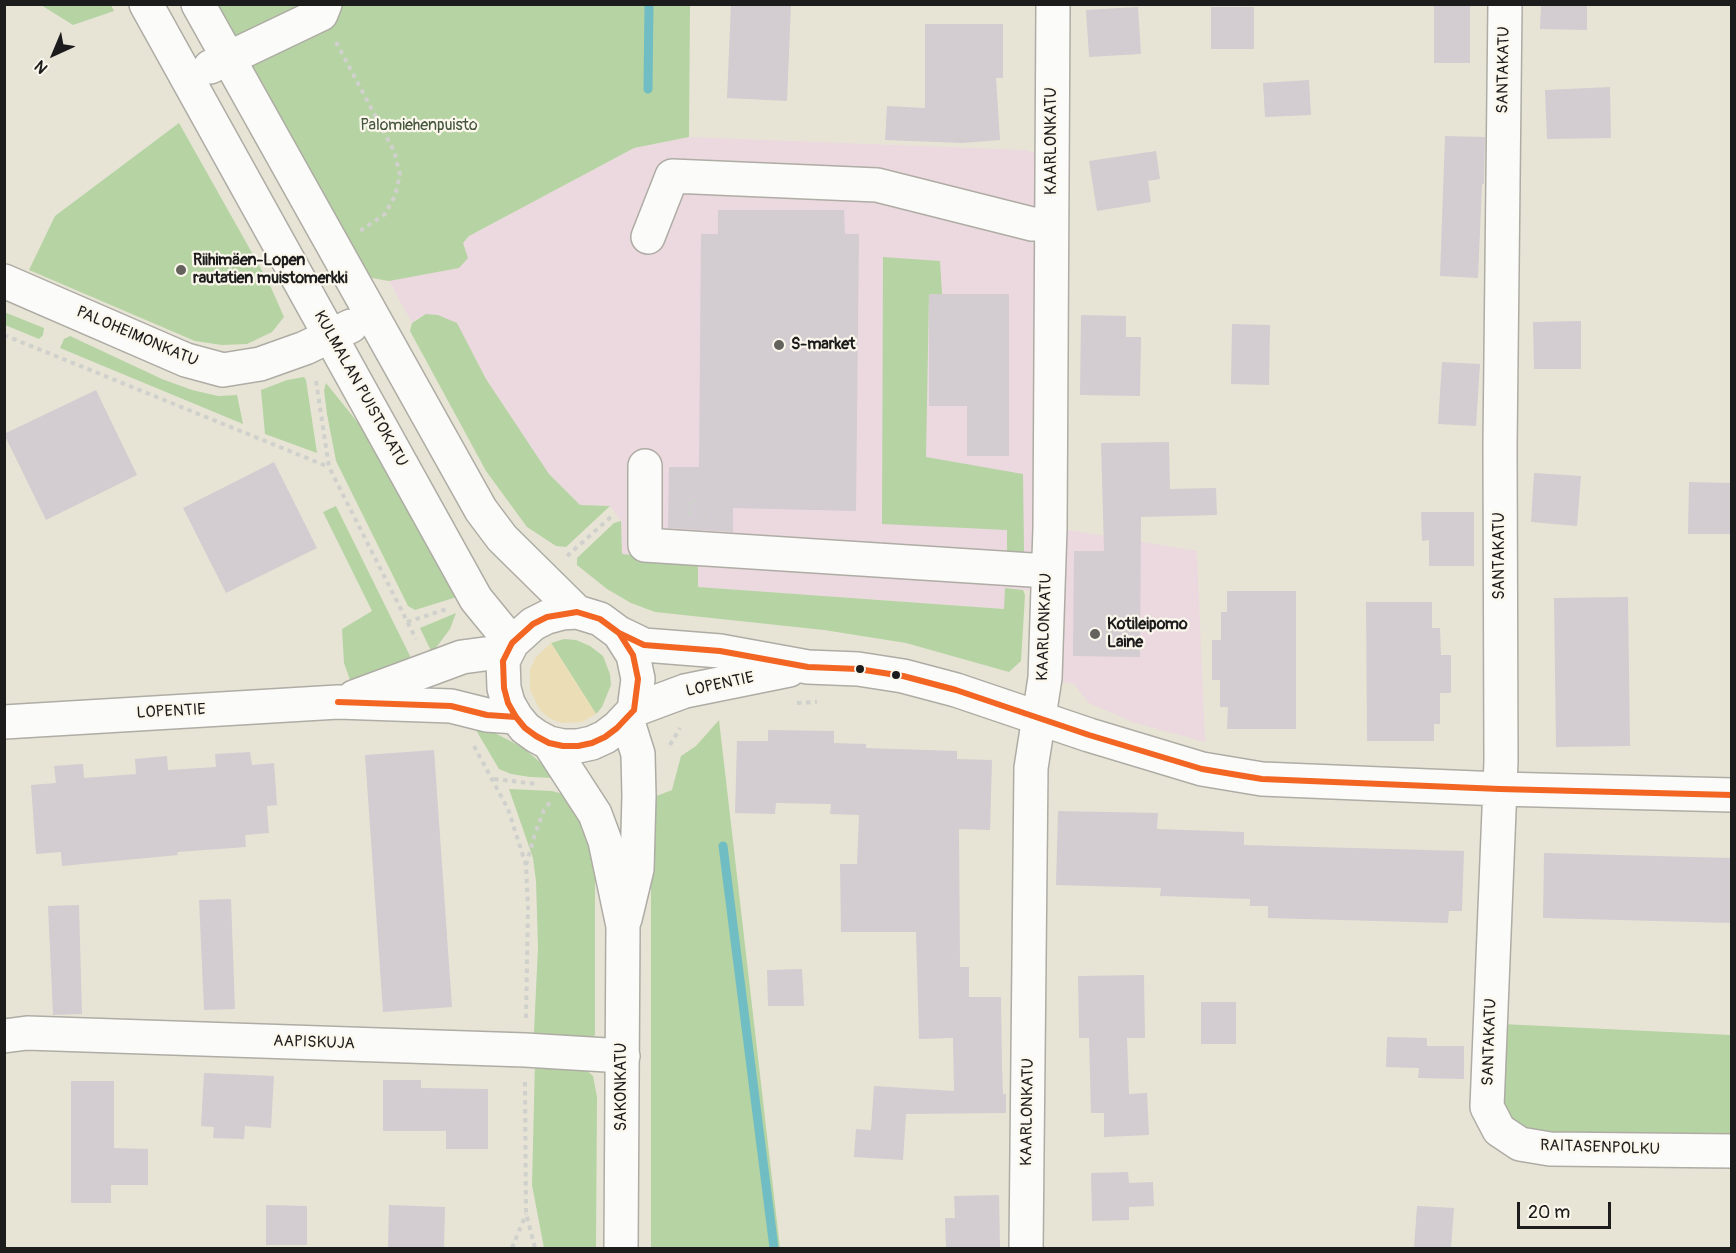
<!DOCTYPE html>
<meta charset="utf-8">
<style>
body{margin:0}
#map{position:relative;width:1736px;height:1253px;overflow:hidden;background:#e7e4d6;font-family:Pangolin,sans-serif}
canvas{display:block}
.frame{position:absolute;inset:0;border:6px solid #1c1c1c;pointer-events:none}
.north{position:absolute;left:24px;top:24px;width:60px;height:60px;-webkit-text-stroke:4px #fbf7ec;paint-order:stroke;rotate:224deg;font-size:16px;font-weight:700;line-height:24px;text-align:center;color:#1c1c1c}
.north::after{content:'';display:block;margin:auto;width:21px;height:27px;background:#1c1c1c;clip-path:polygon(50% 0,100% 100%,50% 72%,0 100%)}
.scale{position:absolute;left:1517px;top:1202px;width:94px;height:27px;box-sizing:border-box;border:3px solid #1c1c1c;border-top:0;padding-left:8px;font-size:18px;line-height:21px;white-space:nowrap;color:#1c1c1c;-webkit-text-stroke:4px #fbf7ec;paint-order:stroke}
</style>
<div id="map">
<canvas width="1736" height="1253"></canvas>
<div class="frame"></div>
<div class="north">N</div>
<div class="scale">20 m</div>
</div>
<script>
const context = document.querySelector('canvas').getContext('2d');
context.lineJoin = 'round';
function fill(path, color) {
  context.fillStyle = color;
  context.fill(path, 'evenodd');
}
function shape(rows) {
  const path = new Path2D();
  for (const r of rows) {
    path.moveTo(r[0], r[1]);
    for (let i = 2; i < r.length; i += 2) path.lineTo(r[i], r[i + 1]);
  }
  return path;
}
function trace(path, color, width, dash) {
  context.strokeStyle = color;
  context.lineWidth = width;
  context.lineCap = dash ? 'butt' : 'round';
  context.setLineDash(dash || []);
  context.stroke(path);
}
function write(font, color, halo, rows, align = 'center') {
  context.font = font + ' Pangolin,sans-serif';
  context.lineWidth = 4.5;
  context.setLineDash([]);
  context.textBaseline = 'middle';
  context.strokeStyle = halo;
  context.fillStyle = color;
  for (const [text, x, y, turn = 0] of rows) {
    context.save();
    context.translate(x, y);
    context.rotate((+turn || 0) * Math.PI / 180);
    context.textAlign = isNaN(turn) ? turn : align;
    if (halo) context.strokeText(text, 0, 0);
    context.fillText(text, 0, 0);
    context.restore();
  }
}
fill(shape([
 [689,137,1025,150,1052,157,1050,527,1197,551,1205,742,1135,723,1089,703,1074,684,1045,678,1047,592,1006,588,1005,609,697,587,698,562,622,554,621,521,610,506,580,505,549,474,486,379,457,324,418,318,412,323,389,281,408,276,463,243,469,236,634,148]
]), '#ebd9df');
fill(shape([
 [41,5,111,5,114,11,73,25],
 [211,5,690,5,689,137,634,148,469,236,463,243,468,258,459,268,389,281,372,278,343,240],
 [179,123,269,283,284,317,272,332,247,344,222,345,195,341,29,270,55,216],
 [883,257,940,261,942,294,929,294,926,457,1023,474,1024,552,1007,554,1007,530,882,524],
 [4,312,44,328,43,335,39,339,5,325],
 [426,314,438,315,457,323,486,379,549,474,580,505,610,506,566,547,556,546,527,527,486,471,410,331,412,323],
 [70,336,162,379,192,390,218,396,237,395,243,424,60,348,64,339],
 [304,377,306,380,317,453,265,434,261,390,287,380],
 [326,383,371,439,460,596,415,610,408,606,336,461,327,414,324,390],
 [336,506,413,662,350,680,344,663,342,629,372,611,323,512],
 [621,521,622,554,698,562,698,587,1004,609,1005,588,1023,590,1025,595,1021,661,1009,672,906,643,824,630,655,612,631,603,607,589,577,565,577,558,614,523],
 [456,613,450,629,432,653,420,628],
 [564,639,576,640,590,646,603,656,610,674,611,685,602,707,596,714,551,643],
 [719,720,780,1248,651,1248,651,798,672,790,681,756,696,746],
 [473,725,487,729,522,747,540,762,554,778,530,777,511,774,499,769],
 [509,789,552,791,567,795,575,808,595,859,595,1035,588,1041,540,1041,534,1032,538,947,536,881,533,858],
 [1502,1024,1731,1035,1731,1141,1548,1139,1512,1122,1504,1111,1502,1096],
 [535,1061,582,1066,593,1076,597,1097,596,1248,544,1248,532,1185]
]), '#b6d3a3');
fill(shape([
 [551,643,596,714,582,722,561,723,549,718,540,710,530,690,530,669,536,657]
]), '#ebdeb7');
trace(shape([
 [648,89,649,4],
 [723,846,774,1248]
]), '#70bdc3', 9);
fill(shape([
 [731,4,791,4,787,101,727,98],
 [1434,4,1470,4,1470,63,1434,63],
 [1541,4,1587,4,1587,30,1540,29],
 [1138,7,1141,54,1089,57,1086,10],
 [1211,7,1254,7,1254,49,1211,49],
 [925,24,1003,24,1003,78,996,78,1000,140,962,143,885,140,887,106,925,108],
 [1309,80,1311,115,1265,117,1263,83],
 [1610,87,1611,138,1547,139,1545,90],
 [1445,136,1485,137,1484,184,1482,184,1478,278,1440,276],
 [1156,151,1160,179,1148,181,1151,202,1097,211,1089,161],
 [718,210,844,210,845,234,859,234,856,511,733,508,733,532,668,528,669,467,699,467,701,234,718,234],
 [929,294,1009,294,1009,456,967,456,967,406,929,406],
 [1081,315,1126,316,1126,337,1141,337,1140,396,1080,395],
 [1581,321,1581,369,1534,369,1533,322],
 [1232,324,1270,325,1269,385,1231,384],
 [1442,362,1480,364,1476,426,1438,424],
 [96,390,137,475,46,520,4,434],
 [1169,442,1170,489,1216,488,1217,515,1141,517,1140,657,1073,656,1074,551,1104,551,1101,443],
 [274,462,317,548,226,593,183,508],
 [1534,473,1581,476,1577,526,1531,522],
 [1689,482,1731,483,1731,534,1688,534],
 [1421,512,1474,512,1474,566,1429,566,1429,540,1422,541],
 [1227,591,1296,591,1296,729,1227,729,1228,707,1220,707,1220,680,1212,680,1212,640,1221,640,1221,612,1227,612],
 [1628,597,1630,746,1556,747,1554,598],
 [1366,602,1432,602,1432,628,1440,628,1441,655,1451,655,1451,693,1440,693,1440,724,1434,724,1434,741,1367,741],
 [768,730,834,731,834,743,866,744,866,748,957,751,957,759,992,760,990,830,959,829,960,967,969,967,969,997,1001,997,1002,1067,1003,1094,1006,1094,1006,1113,906,1114,903,1160,854,1157,856,1129,871,1130,874,1086,954,1091,953,1038,919,1039,916,932,841,932,840,864,857,864,859,815,830,814,831,804,776,803,775,814,735,813,737,741,768,741],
 [434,750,452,1007,383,1012,365,755],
 [250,752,252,765,274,763,277,805,267,806,269,833,245,835,246,847,177,852,178,855,62,866,61,852,36,854,31,785,56,783,54,766,83,764,84,778,136,774,135,759,167,756,168,770,216,767,215,754],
 [1058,811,1158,813,1157,829,1244,832,1244,845,1464,851,1462,911,1449,911,1448,923,1268,918,1268,906,1250,906,1250,899,1160,896,1161,888,1056,885],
 [1544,853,1731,858,1731,923,1543,918],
 [231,899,235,1009,204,1010,199,900],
 [79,905,82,1014,53,1015,48,906],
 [802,969,804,1006,768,1006,767,970],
 [1144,975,1145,1038,1127,1038,1129,1094,1147,1093,1149,1135,1104,1137,1104,1113,1091,1113,1089,1038,1079,1038,1078,976],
 [1201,1002,1236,1002,1236,1044,1201,1044],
 [1387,1037,1427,1038,1427,1046,1464,1046,1464,1079,1418,1078,1419,1068,1386,1067],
 [204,1073,274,1076,271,1128,245,1126,244,1139,213,1138,214,1127,201,1126],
 [383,1080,421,1080,421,1088,488,1089,488,1149,446,1149,446,1131,383,1131],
 [71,1081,114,1081,114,1148,148,1149,148,1185,111,1185,111,1203,71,1203],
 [1128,1172,1129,1183,1153,1182,1154,1206,1129,1207,1129,1220,1092,1221,1091,1173],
 [999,1195,1000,1248,946,1248,945,1218,955,1218,954,1196],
 [266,1205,307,1206,307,1245,266,1245],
 [389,1205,445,1207,444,1248,388,1248],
 [1417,1206,1454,1208,1451,1248,1414,1248]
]), '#d3ccd0');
const minor = shape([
 [146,4,476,599,512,643],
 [198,4,481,510,502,538,577,612],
 [1505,4,1500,445,1501,761,1487,1107,1499,1130,1520,1144,1550,1149,1732,1151],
 [210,67,321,14,325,4],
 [648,237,672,176,877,185,1032,224,1051,223],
 [4,281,186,360,223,370,260,364,305,348,351,326],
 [645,466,645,545,1047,571],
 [577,612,600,619,619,633,633,655,638,679,634,710,617,728,605,737,592,743,578,746,563,746,549,743,536,736,525,728,516,717,508,703,504,688,503,661,512,643,533,624,547,617,562,613,577,612],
 [619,633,644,645,720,651,808,667,858,669,903,676,956,690,1089,735,1202,769,1262,779,1500,789,1732,795],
 [354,697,462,657,507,651],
 [634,710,685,691,789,670],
 [4,722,338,702,451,706,487,715,516,717],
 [549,743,595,814,605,841,623,926,621,1248],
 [625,919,637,869,639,796,638,754,627,719],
 [4,1036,27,1033,525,1050,623,1056],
 [1026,1248,1031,768,1045,678,1050,528,1053,4]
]);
trace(minor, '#aeaca4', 36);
trace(shape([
 [336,42,394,151,400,175,395,196,385,214,360,231],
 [4,335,329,467],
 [316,381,329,467,416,639],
 [689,515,689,501,699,501],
 [704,515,706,507],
 [567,556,613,515],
 [407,622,447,609],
 [797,703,817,702],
 [670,745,680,728],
 [474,746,508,809,526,865,528,908,526,1018],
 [494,779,537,784],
 [526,865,535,834,544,810,550,802],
 [525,1082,526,1213,535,1248],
 [512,1248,526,1214]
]), '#d0d0cc', 4, [4.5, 4.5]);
trace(minor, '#fbfbf9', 33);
trace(shape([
 [577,612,600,619,619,633,633,655,638,679,634,710,617,728,605,737,592,743,578,746,563,746,549,743,536,736,525,728,516,717,508,703,504,688,503,661,512,643,533,624,547,617,577,612],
 [619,633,644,645,720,651,808,667,858,669,903,676,956,690,1089,735,1202,769,1262,779,1500,789,1732,795],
 [338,702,451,706,487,715,516,717]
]), '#f26522', 6);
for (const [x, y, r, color] of [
 [181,270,6,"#63625d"],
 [779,345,6,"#63625d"],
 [1095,634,6,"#63625d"],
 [860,669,5,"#1c1c1c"],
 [896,675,5,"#1c1c1c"]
]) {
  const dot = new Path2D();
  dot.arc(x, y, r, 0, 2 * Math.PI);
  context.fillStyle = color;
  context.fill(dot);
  trace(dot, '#fbf7ec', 2);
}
write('16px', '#1c1c1c', '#fbf7ec', [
 ["SANTAKATU",1504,70,-89],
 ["KAARLONKATU",1052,141,-90],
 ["PALOHEIMONKATU",137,337,23],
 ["KULMALAN PUISTOKATU",360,389,61],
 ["SANTAKATU",1500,556,-90],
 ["KAARLONKATU",1045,627,-88],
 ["LOPENTIE",720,685,-12],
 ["LOPENTIE",171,712,-3],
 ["SANTAKATU",1490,1042,-88],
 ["AAPISKUJA",314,1043,2],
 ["SAKONKATU",622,1087,-90],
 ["KAARLONKATU",1028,1112,-89],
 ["RAITASENPOLKU",1600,1148,2]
]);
write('16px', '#44573d', '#fbf7ec', [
 ["Palomiehenpuisto",419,126]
]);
write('bold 16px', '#1c1c1c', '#fbf7ec', [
 ["Riihimäen-Lopen",193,261],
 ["rautatien muistomerkki",193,279],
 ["S-market",791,345],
 ["Kotileipomo",1107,625],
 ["Laine",1107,643]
], 'left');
</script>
